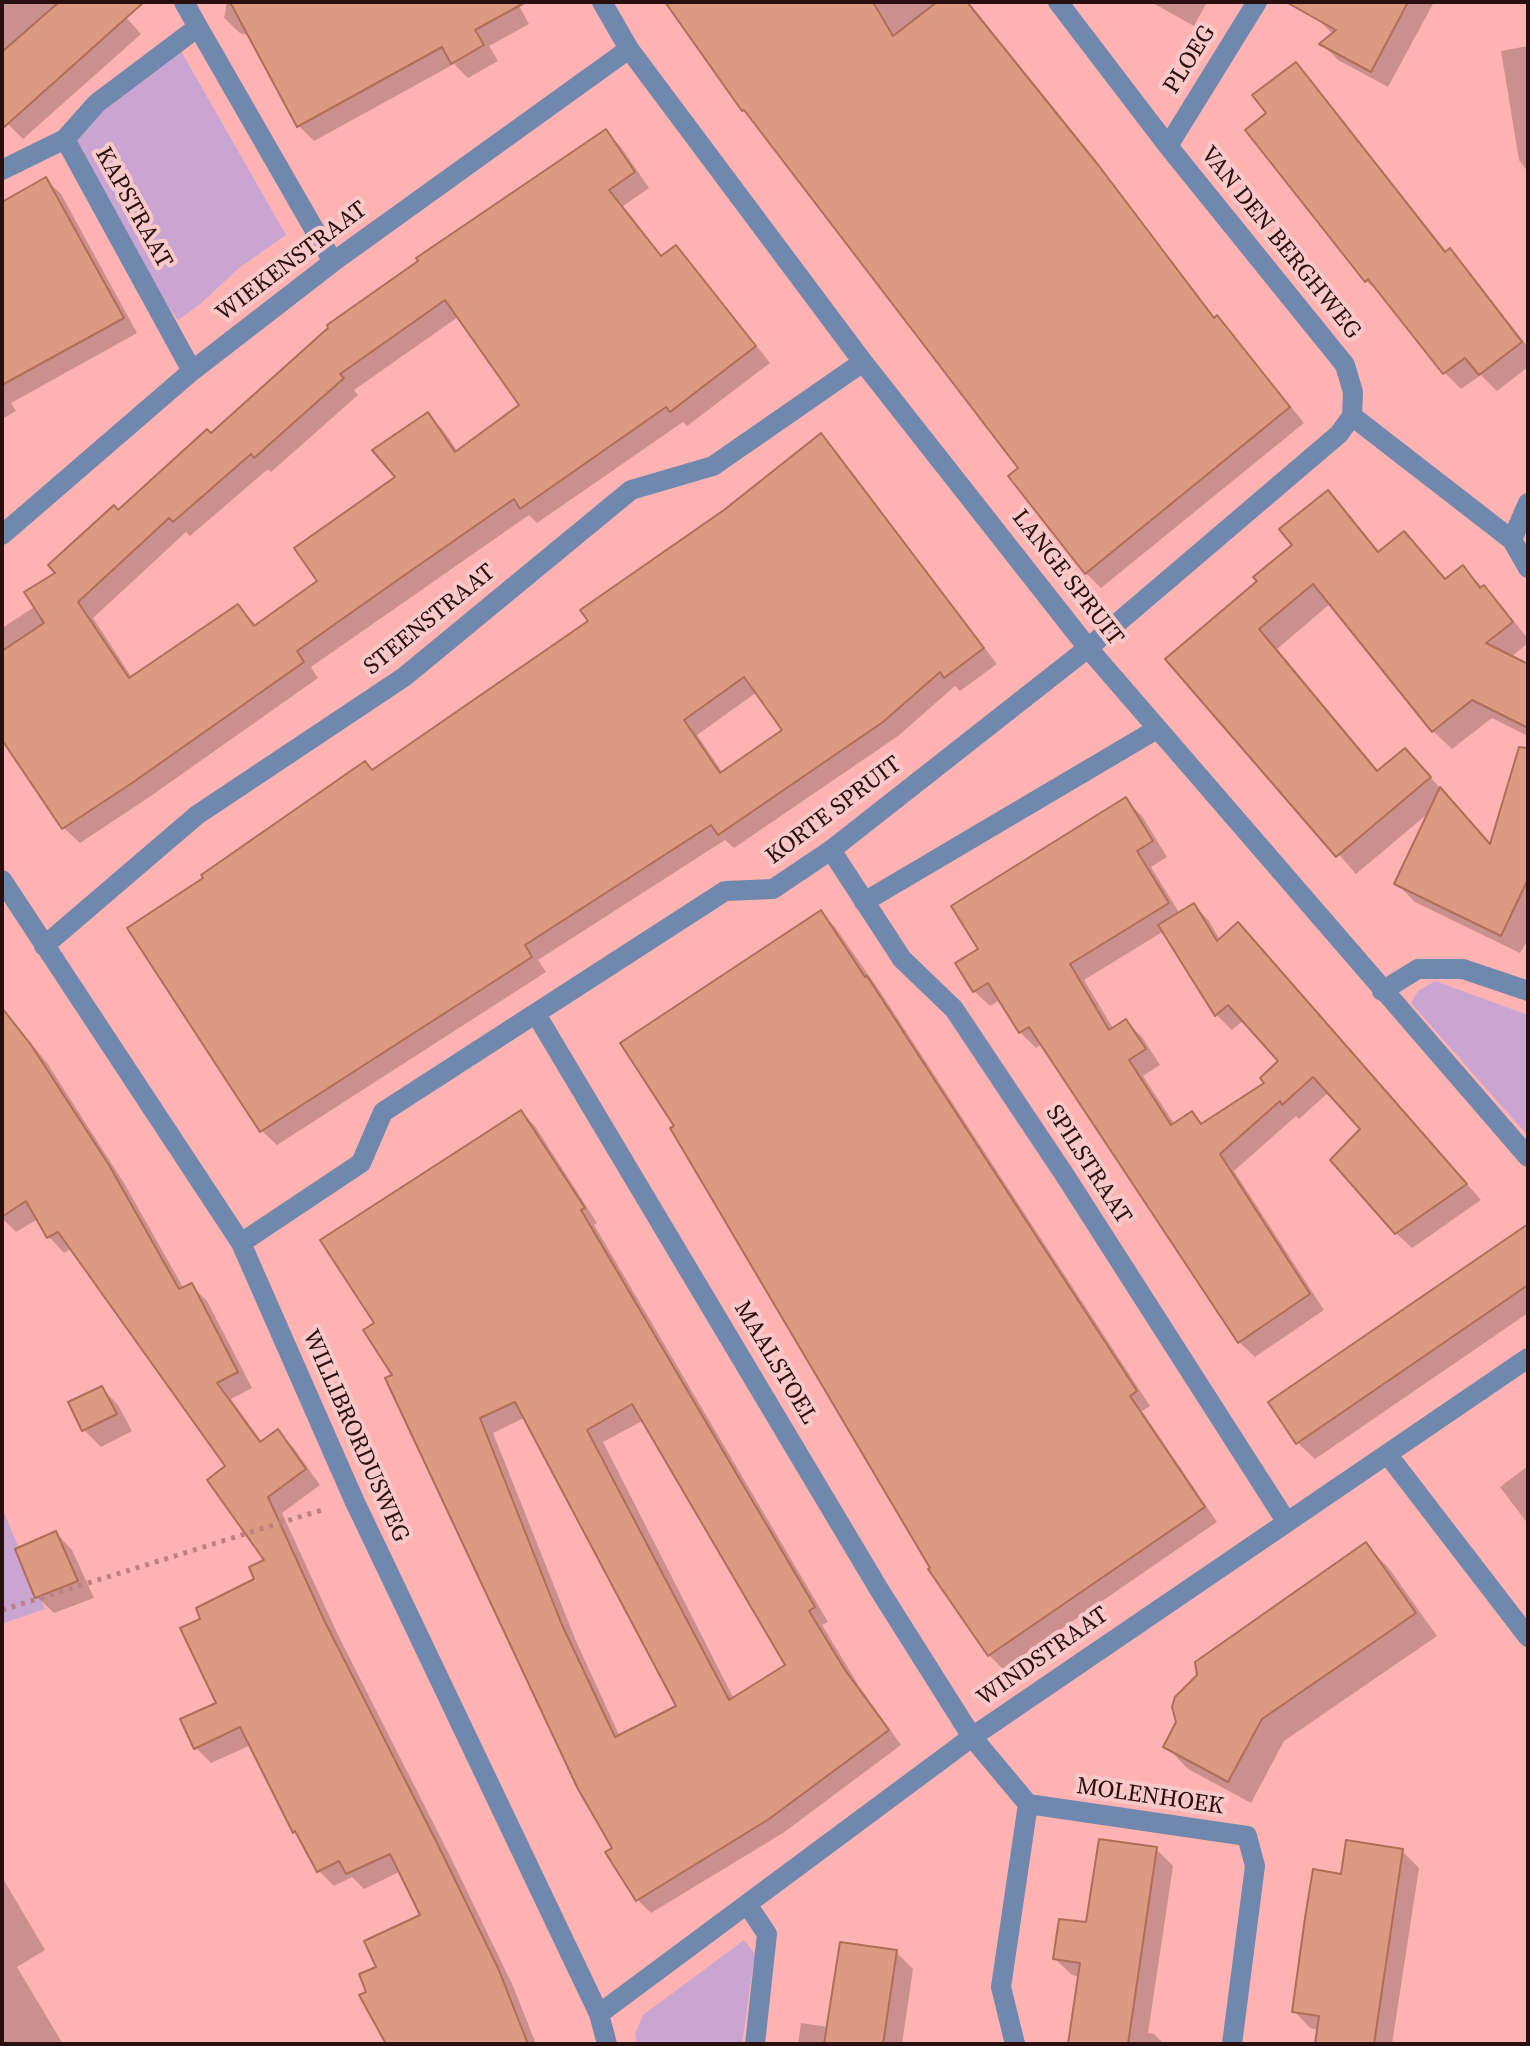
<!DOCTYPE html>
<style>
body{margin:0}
#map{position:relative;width:1530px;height:2046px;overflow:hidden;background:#feb3b2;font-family:"Source Serif 4",serif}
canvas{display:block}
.frame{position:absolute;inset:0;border:4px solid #290f10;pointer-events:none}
</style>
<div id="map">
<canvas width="1530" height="2046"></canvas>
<div class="frame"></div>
</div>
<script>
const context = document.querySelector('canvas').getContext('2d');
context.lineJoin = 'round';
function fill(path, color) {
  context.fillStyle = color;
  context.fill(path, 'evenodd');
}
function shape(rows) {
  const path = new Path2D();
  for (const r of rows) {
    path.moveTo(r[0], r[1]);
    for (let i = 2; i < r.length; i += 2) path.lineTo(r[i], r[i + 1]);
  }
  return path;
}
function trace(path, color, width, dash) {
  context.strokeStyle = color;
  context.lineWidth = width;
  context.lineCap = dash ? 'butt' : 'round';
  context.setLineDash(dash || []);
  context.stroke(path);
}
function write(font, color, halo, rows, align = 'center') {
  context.font = font + ' "Source Serif 4",serif';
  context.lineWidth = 8;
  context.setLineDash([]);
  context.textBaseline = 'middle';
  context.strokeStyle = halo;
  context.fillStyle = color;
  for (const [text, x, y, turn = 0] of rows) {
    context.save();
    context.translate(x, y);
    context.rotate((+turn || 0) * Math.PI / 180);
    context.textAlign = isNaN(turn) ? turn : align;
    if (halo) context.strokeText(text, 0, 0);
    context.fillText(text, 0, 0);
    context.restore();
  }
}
fill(shape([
 [177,44,286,235,239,268,199,305,178,320,154,287,72,139],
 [1435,981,1528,1015,1528,1136,1411,1003,1418,991],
 [2,1508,45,1609,2,1624],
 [744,1940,755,1954,742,2044,637,2044,635,2034,643,2015]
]), '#caa5d2');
fill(shape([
 [2,2,112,2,141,34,23,139,2,118],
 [227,2,517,2,529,24,489,46,498,61,468,78,454,64,314,141,299,126,250,36,240,33,224,18],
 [670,2,968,2,1113,184,1216,319,1232,333,1304,423,1101,588,1086,573,1011,476,1021,468,756,122,744,110],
 [1151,2,1207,2,1194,26],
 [1322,2,1434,2,1388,87,1338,60,1322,44,1334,35,1314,16],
 [1528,46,1528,172,1519,160,1501,51],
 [1295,65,1312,81,1447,252,1449,251,1466,267,1528,347,1528,367,1497,391,1481,375,1461,389,1445,373,1384,296,1366,281,1269,114],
 [606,132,621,147,649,188,623,206,663,257,675,247,691,263,770,363,687,426,683,422,537,523,529,515,311,667,318,678,148,798,80,843,64,828,2,733,2,628,36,606,58,573,118,512,211,436],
 [458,317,522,406,458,452,443,430,428,414,398,478,319,581,257,626,238,606,133,679,93,618,186,532,190,536,268,469,271,472,358,395,354,390],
 [46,180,61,194,137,333,11,403,16,411,2,419,2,204],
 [821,436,836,451,997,664,960,691,955,686,898,736,734,848,725,840,538,960,546,972,277,1145,262,1131,373,772,591,621],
 [757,692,784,730,723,773,697,735],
 [1327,492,1380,553,1404,533,1446,580,1462,567,1502,606,1528,639,1528,643,1510,658,1528,667,1528,736,1492,718,1452,749,1433,731,1331,603,1277,649,1379,772,1423,769,1492,846,1528,788,1528,940,1520,953,1415,902,1396,883,1431,811,1356,874,1168,659,1260,581,1295,545],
 [1126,800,1142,816,1167,857,1151,867,1180,914,1194,905,1209,921,1220,940,1253,940,1481,1200,1412,1248,1396,1233,1362,1129,1329,1092,1299,1119,1296,1116,1234,1171,1324,1310,1255,1357,1239,1342,1043,1043,1036,1048,1020,1032,1000,1000,990,1006,974,991,980,949],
 [1164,931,1217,1015,1232,1030,1244,1020,1281,1061,1267,1083,1204,1125,1192,1113,1175,1125,1143,1076,1160,1065,1142,1037,1126,1021,1114,1030,1084,980],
 [821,913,835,927,881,993,1150,1406,1142,1411,1217,1522,1003,1669,989,1655],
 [2,1007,47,1063,124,1183,184,1289,191,1285,207,1301,252,1388,231,1399,262,1442,278,1432,293,1447,320,1485,282,1513,339,1637,452,1860,513,1986,536,2044,388,2044,369,1993,379,1968,422,1915,401,1871,364,1889,352,1877,334,1886,319,1871,301,1839,294,1832,251,1745,211,1763,196,1748,218,1704,203,1620,257,1580,267,1561,228,1467,72,1248,64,1253,49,1237,38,1219,16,1232,2,1218],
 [521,1112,535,1126,597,1223,594,1225,828,1622,822,1625,859,1686,901,1745,783,1833,651,1913,637,1899,395,1376,376,1323],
 [526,1417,679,1707,620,1737,576,1641,493,1433],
 [644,1420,788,1665,734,1699,603,1442],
 [1528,1241,1528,1313,1315,1459,1298,1443,1270,1403],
 [102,1388,118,1405,132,1431,101,1447,84,1430],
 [1528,1466,1528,1524,1500,1487],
 [56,1533,72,1550,94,1598,54,1613,37,1597],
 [1366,1545,1388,1567,1437,1636,1284,1741,1251,1803,1188,1769,1166,1746,1179,1723],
 [1156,1849,1173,1866,1148,2033,1154,2034,1164,2044,1069,2044,1080,1977,1072,1975,1055,1959],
 [1402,1851,1419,1868,1392,2044,1317,2044,1319,2030,1310,2028,1294,2011,1342,1876],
 [2,1877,45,1950,17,1967,63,2044,2,2044],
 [896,1952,913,1969,902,2044,798,2044,801,2023,829,2027]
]), '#0003');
const building = shape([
 [59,2,144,2,2,129,2,52,59,2],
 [230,2,526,2,475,30,484,45,451,64,442,47,297,127,230,2],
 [665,2,873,2,893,36,937,2,967,2,1099,166,1214,318,1217,315,1290,407,1085,574,1008,476,1018,468,744,110,742,111,665,2],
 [1286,2,1408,2,1371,72,1319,44,1336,30,1286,2],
 [1296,62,1445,252,1450,248,1522,342,1479,375,1465,358,1443,374,1368,279,1365,282,1245,130,1266,113,1252,95,1296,62],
 [606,129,635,172,609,190,661,256,676,245,756,346,670,412,666,407,520,509,514,499,389,586,297,651,304,662,132,783,62,829,2,740,2,651,44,623,24,592,55,573,48,565,114,505,118,510,207,429,211,433,328,328,327,325,418,261,416,258,606,129],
 [445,300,519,405,455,452,428,412,372,450,395,477,294,548,317,581,254,626,238,604,129,678,78,602,169,518,173,522,251,454,254,458,344,378,340,374,445,300],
 [46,177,124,318,2,385,2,202,46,177],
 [821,433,984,648,944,678,940,672,883,722,718,835,711,825,525,945,532,957,260,1132,127,928,203,878,201,875,365,761,372,770,588,621,580,610,724,510,821,433],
 [744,677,782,730,720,773,684,720,744,677],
 [1328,490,1378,552,1404,531,1445,579,1463,565,1480,588,1484,585,1513,622,1486,643,1528,664,1528,728,1472,700,1432,732,1313,584,1259,629,1377,771,1405,748,1431,777,1336,857,1165,659,1257,581,1253,577,1292,545,1279,529,1328,490],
 [1519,747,1528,748,1528,879,1501,936,1394,884,1440,787,1490,844,1519,747],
 [1126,797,1153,841,1137,851,1169,903,1070,964,1109,1030,1126,1019,1146,1049,1129,1060,1171,1125,1192,1111,1201,1124,1264,1083,1260,1078,1278,1061,1228,1005,1215,1016,1158,925,1194,903,1217,941,1238,922,1467,1184,1395,1234,1330,1160,1360,1129,1313,1077,1282,1105,1280,1101,1220,1154,1310,1294,1238,1343,1029,1027,1019,1033,988,983,973,992,955,963,978,949,951,906,1126,797],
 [821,910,865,977,867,976,1137,1391,1130,1396,1205,1507,988,1656,928,1569,930,1568,670,1128,674,1126,620,1043,821,910],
 [2,1008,31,1045,109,1165,179,1289,192,1283,238,1372,217,1383,260,1442,278,1429,306,1469,268,1497,324,1620,437,1843,498,1968,528,2044,386,2044,359,1995,366,1992,359,1974,376,1967,364,1941,420,1915,390,1854,346,1874,339,1861,317,1872,295,1831,293,1833,240,1727,194,1749,180,1719,216,1703,180,1628,200,1619,196,1608,254,1579,249,1567,264,1560,207,1480,225,1466,58,1232,47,1238,26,1201,2,1217,2,1008],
 [521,1110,585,1208,581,1210,815,1607,809,1611,845,1670,889,1730,769,1819,636,1901,605,1852,612,1848,578,1789,385,1378,392,1375,363,1330,374,1323,320,1240,521,1110],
 [515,1402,676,1706,615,1737,562,1625,480,1418,515,1402],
 [632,1404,785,1665,729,1700,587,1430,632,1404],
 [1528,1224,1528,1285,1296,1444,1268,1402,1528,1224],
 [102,1386,117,1414,82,1431,68,1402,102,1386],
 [56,1531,78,1581,35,1598,15,1549,56,1531],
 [1366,1542,1416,1613,1262,1719,1228,1782,1163,1747,1176,1722,1172,1707,1175,1697,1197,1675,1195,1662,1366,1542],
 [1099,1839,1157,1847,1128,2044,1068,2044,1080,1963,1053,1959,1059,1919,1086,1922,1099,1839],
 [1346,1840,1403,1849,1381,1997,1374,2044,1315,2044,1319,2016,1292,2012,1305,1918,1313,1869,1341,1874,1346,1840],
 [840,1942,897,1950,883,2044,824,2044,840,1942]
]);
fill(building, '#dd9a82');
trace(building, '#ae6e58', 2);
trace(shape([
 [2,1610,325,1509]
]), '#bc8180', 5, [4, 6]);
trace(shape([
 [184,2,198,27],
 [602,2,629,49,863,362,1088,648,1528,1157],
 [1058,2,1168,146,1345,365,1353,392,1352,416],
 [1168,146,1257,2],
 [2,170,65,139],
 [192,371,65,139,97,103,198,27,333,262],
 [1352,416,1512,540,1528,568],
 [2,535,192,371,333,262,629,49],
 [1512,540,1528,503],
 [831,850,902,959,954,1009,1066,1177,1286,1521],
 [2,880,241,1243,354,1500,599,2014,607,2044],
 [864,902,1157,729],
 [44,946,197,815,404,677,631,490,713,466,863,362],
 [1382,991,1418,969,1463,969,1528,991],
 [536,1014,880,1591,972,1737,1028,1804,1247,1836,1255,1866,1232,2044],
 [241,1243,361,1163,383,1112,725,891,773,889,831,850,1088,648,1339,434,1352,416],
 [1388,1455,1528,1637],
 [747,1904,767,1934,755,2044],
 [599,2014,972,1737,1528,1358],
 [1015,2044,1001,1987,1028,1804]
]), '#7188ae', 20);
write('24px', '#290f10', '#f8c9c8', [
 ["PLOEG",1190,60,-58],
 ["KAPSTRAAT",133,208,61],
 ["VAN DEN BERGHWEG",1280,243,51],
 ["WIEKENSTRAAT",292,262,-37],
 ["LANGE SPRUIT",1067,578,52],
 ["STEENSTRAAT",430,620,-39],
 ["KORTE SPRUIT",834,811,-37],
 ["SPILSTRAAT",1088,1165,57],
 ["MAALSTOEL",775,1363,59],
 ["WILLIBRORDUSWEG",355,1436,66],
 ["WINDSTRAAT",1043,1657,-35],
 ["MOLENHOEK",1150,1797,8]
]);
</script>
